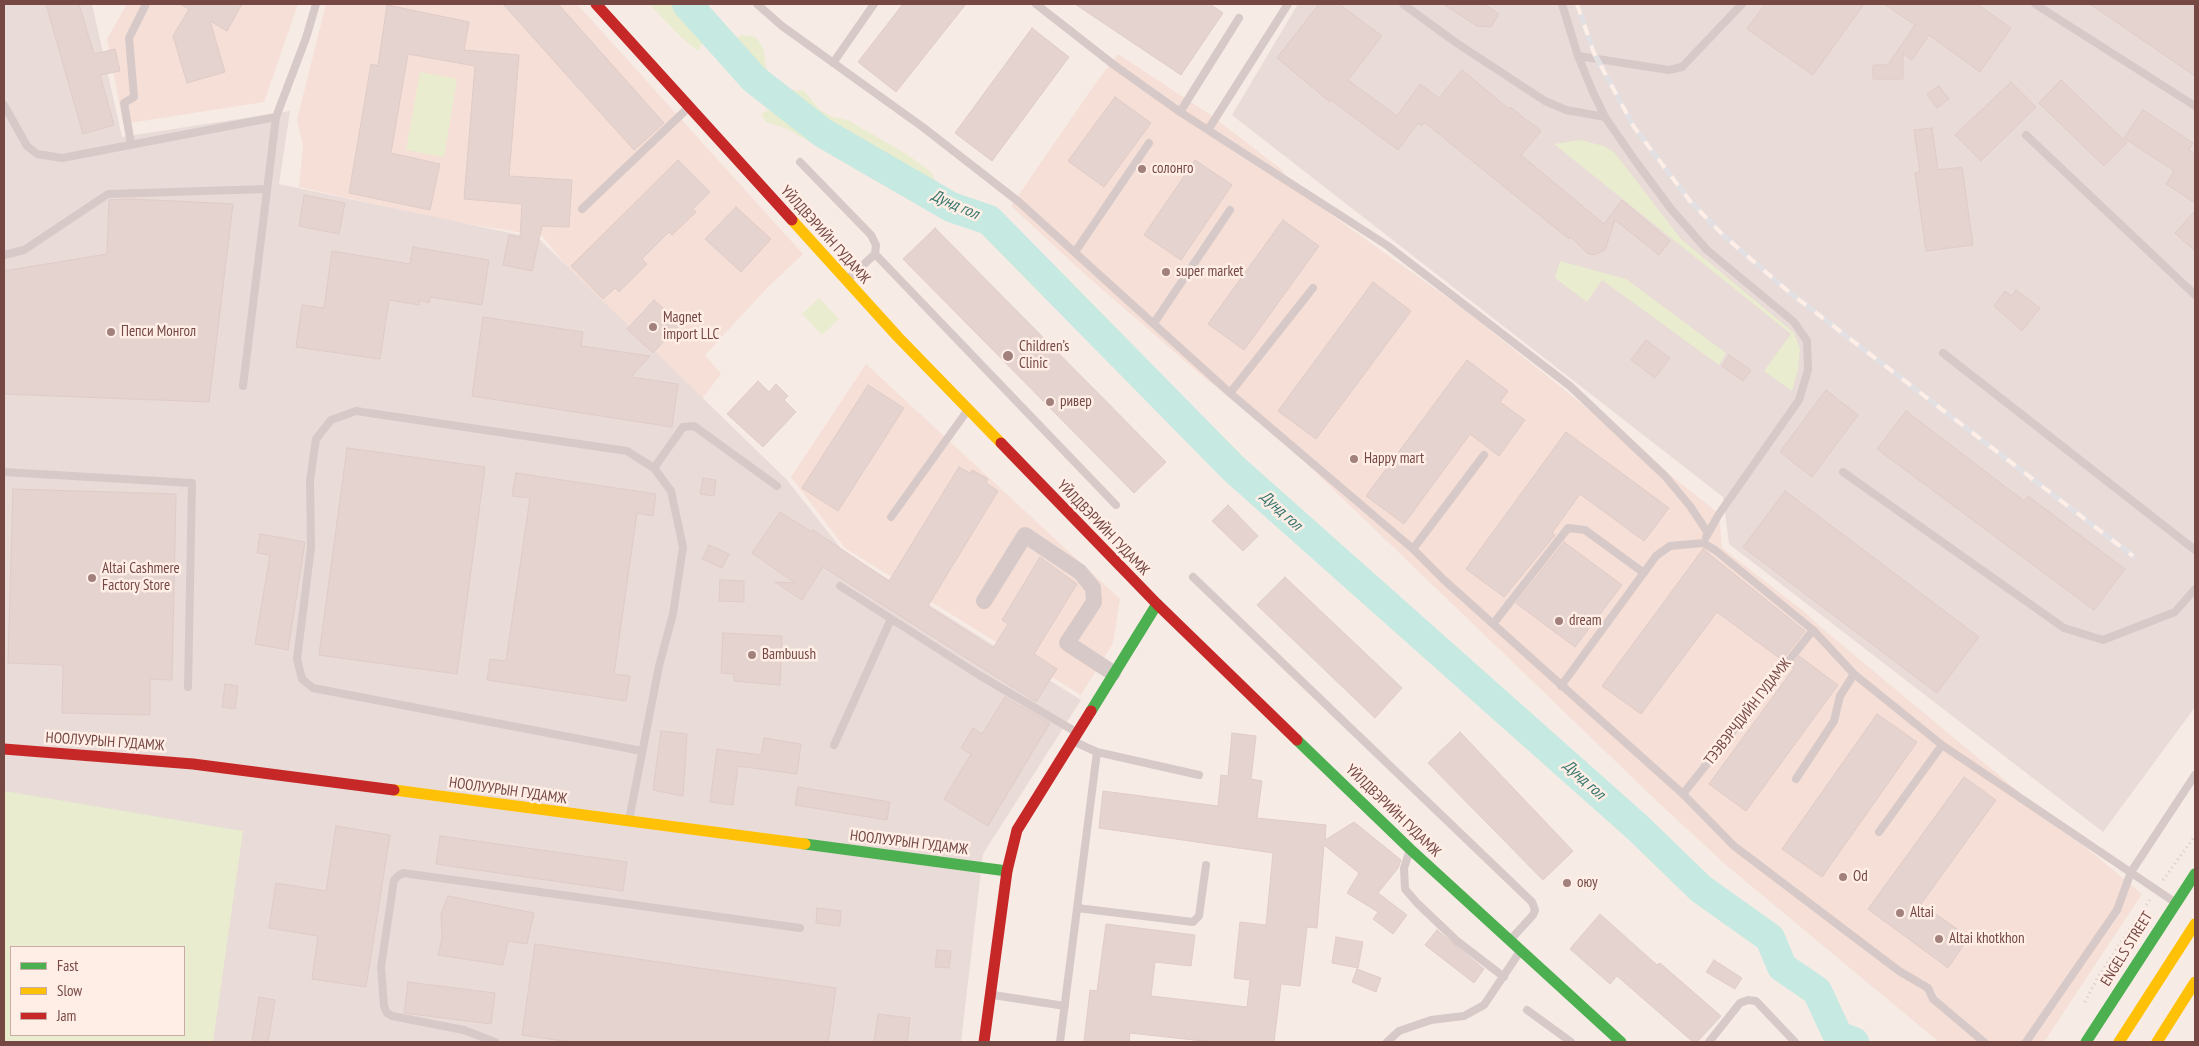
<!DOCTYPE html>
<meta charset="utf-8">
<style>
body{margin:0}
#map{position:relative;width:2199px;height:1046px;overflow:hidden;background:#f7ebe5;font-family:"PT Sans Narrow",sans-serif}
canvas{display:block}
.frame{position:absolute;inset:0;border:5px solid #754844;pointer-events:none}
.legend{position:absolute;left:10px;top:946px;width:175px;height:90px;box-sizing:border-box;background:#ffeee6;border:1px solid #c8aca5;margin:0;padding:6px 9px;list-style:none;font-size:15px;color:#754844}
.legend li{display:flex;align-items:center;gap:10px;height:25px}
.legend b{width:25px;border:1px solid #c8aca5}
</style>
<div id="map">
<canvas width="2199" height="1046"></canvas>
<div class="frame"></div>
<ul class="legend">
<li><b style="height:6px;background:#4caf50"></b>Fast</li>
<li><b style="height:6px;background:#ffc107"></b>Slow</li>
<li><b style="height:6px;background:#c62828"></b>Jam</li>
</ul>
</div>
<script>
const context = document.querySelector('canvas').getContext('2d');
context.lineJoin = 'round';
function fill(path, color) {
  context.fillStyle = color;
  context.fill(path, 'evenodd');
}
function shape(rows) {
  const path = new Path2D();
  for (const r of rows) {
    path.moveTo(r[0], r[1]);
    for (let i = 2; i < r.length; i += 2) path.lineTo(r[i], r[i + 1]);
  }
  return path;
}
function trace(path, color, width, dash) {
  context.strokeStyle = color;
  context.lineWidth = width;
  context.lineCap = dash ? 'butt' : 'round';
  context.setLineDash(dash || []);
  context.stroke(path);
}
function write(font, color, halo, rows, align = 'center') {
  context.font = font + ' "PT Sans Narrow",sans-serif';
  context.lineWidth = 5;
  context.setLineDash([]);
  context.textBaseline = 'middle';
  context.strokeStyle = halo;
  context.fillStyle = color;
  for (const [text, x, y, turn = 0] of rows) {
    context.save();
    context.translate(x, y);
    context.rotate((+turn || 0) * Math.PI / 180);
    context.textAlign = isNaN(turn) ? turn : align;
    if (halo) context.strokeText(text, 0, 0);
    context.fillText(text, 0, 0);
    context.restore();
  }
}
fill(shape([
 [127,4,298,4,264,102,123,124,107,39],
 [326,4,577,4,803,254,768,287,705,355,721,374,702,399,622,334,542,236,445,220,299,187,303,146,297,120],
 [1118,54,1212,116,1282,170,1295,189,1466,311,1719,514,1722,548,1807,614,1818,625,2142,894,2044,1042,1939,1042,1726,865,1661,805,1253,412,1208,381,1089,278,1011,206,1095,84],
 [866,364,1120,599,1113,643,1081,695,845,548,791,477]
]), '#f5dfd6');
fill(shape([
 [4,4,92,4,122,137,290,111,279,184,539,239,787,480,843,551,1081,700,983,854,961,1042,4,1042],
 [11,947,184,947,184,1035,11,1035],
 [1298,4,2195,4,2195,707,2103,832,1729,544,1723,497,1232,115]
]), '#e9dbd7');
fill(shape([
 [649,4,681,4,691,12,707,33,698,51,680,36],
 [741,35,756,37,763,48,767,71,764,76,745,61,735,47,734,42],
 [420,72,457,79,444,157,406,150],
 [790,88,796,91,803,90,820,110,833,117,848,120,908,155,932,173,937,184,930,188,893,165,879,160,849,142,784,98,779,92],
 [768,110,814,132,909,189,879,179,785,128,766,122,761,114],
 [1580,140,1604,146,1614,152,1681,239,1794,333,1800,349,1798,370,1792,391,1764,371,1791,334,1554,144],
 [1560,261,1626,279,1726,353,1719,365,1602,280,1587,302,1555,278],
 [819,298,839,319,822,335,802,314],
 [4,791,243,831,213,1042,4,1042],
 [11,947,184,947,184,1035,11,1035]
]), '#e9ecce');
trace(shape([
 [687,4,754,79,823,133,951,207,989,220,1234,469,1637,827,1701,889,1770,938,1782,967,1817,991,1838,1036,1854,1042]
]), '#c6e9e2', 30);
const building = shape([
 [46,4,79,4,94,54,115,49,120,71,100,75,114,125,83,134,46,4],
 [180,4,242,4,227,31,210,21,225,72,187,83,173,36,189,9,180,4],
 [503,4,558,4,664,123,634,150,503,4],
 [903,4,966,4,896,92,858,62,903,4],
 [1075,4,1210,4,1223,13,1181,75,1075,4],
 [1319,4,1339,4,1382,36,1348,80,1397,116,1420,84,1439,98,1462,70,1509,109,1510,107,1541,131,1521,155,1604,224,1622,200,1670,241,1659,255,1615,220,1605,250,1594,255,1587,253,1571,237,1569,239,1424,122,1421,126,1418,123,1398,150,1331,100,1330,102,1277,58,1319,4],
 [1443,4,1484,4,1499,14,1491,27,1477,26,1443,4],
 [1765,4,1864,4,1813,75,1747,29,1765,4],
 [1884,4,1977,4,2011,28,1980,72,1929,35,1912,60,1903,54,1903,79,1873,79,1873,65,1888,65,1915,25,1884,4],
 [2090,4,2195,4,2195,76,2090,4],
 [387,5,469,22,464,50,519,55,509,176,572,180,569,227,542,226,532,271,503,265,509,235,520,237,522,204,464,199,475,66,408,54,391,153,440,164,430,210,349,193,371,64,378,66,387,5],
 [1032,28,1069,57,992,161,955,133,1032,28],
 [2061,80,2127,143,2104,166,2039,103,2061,80],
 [2011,82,2036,107,1981,161,1955,135,2011,82],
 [1939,86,1949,99,1937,108,1927,94,1939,86],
 [1115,97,1151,123,1104,187,1068,161,1115,97],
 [2143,110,2193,143,2189,150,2195,154,2195,203,2166,184,2174,171,2124,138,2143,110],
 [1932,128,1938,170,1962,167,1973,245,1926,251,1915,173,1920,172,1914,130,1932,128],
 [678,160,710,192,693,209,696,212,672,235,669,232,642,259,647,264,619,292,615,288,603,299,571,266,678,160],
 [1195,160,1232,185,1181,260,1144,235,1195,160],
 [304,195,345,203,339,234,299,226,304,195],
 [132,199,233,204,209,402,4,394,4,271,107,254,109,200,132,199],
 [736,207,771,239,741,272,705,239,736,207],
 [2195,211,2195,251,2175,233,2195,211],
 [1283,220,1319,246,1244,350,1208,324,1283,220],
 [935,228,1166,462,1134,493,903,259,935,228],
 [413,247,489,260,482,305,430,297,429,303,420,300,419,305,389,300,380,359,296,347,302,305,324,308,332,251,410,264,413,247],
 [1373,282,1411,311,1316,439,1278,411,1373,282],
 [2016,290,2040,308,2022,331,1994,306,2005,291,2012,296,2016,290],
 [654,300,680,324,653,353,627,329,654,300],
 [483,317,583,332,581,346,650,356,631,377,678,384,672,427,472,396,483,317],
 [1646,340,1670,358,1655,378,1631,360,1646,340],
 [1729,355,1751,370,1743,381,1722,366,1729,355],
 [1467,360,1508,391,1500,402,1525,420,1499,456,1470,434,1404,524,1366,496,1467,360],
 [758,381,769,392,776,384,788,396,784,400,796,412,763,447,727,414,758,381],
 [868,385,904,408,838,511,802,488,868,385],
 [1826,390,1858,415,1812,477,1780,452,1826,390],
 [1906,411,2024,501,2028,496,2125,569,2094,610,1877,449,1906,411],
 [1566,432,1669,508,1644,541,1580,494,1552,533,1555,535,1504,597,1466,569,1566,432],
 [347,448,485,467,457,674,319,655,347,448],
 [959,467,970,473,972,470,988,479,986,483,998,491,928,606,993,648,1008,624,1002,620,1040,557,1077,584,1034,654,1057,669,1036,702,823,567,802,600,775,582,795,583,752,553,780,512,812,532,813,530,889,581,959,467],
 [516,473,656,494,653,516,637,513,614,674,630,676,626,701,487,680,490,659,506,661,530,498,512,496,516,473],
 [703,478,716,480,714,496,700,494,703,478],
 [13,489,176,494,172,680,150,679,150,715,62,713,63,665,8,663,13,489],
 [1785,491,1979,637,1937,693,1743,547,1785,491],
 [1228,505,1258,536,1243,551,1212,521,1228,505],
 [260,534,305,542,288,650,255,644,270,555,257,553,260,534],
 [1564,542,1622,585,1575,647,1516,603,1564,542],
 [709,545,729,554,722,568,702,559,709,545],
 [1703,549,1805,631,1782,660,1717,612,1641,714,1602,686,1703,549],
 [1285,577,1402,688,1375,718,1257,605,1285,577],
 [720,580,744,581,744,602,719,601,720,580],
 [723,633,782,636,780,685,734,681,734,674,721,673,723,633],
 [1799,656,1838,685,1746,811,1709,784,1794,668,1791,666,1799,656],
 [225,684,238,686,235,709,222,707,225,684],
 [1005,697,1050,723,988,826,944,799,971,754,961,748,973,728,982,734,1005,697],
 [1877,714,1917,742,1822,877,1782,849,1877,714],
 [661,731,687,734,683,796,653,790,661,731],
 [1460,732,1573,851,1543,880,1428,763,1460,732],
 [1232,733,1256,736,1251,779,1262,781,1257,818,1326,825,1325,840,1354,822,1401,860,1398,868,1378,893,1407,915,1393,934,1373,919,1378,912,1347,893,1359,873,1324,845,1317,928,1307,927,1300,986,1281,984,1274,1042,1212,1042,1130,1033,1129,1042,1084,1042,1090,990,1097,991,1106,924,1195,935,1191,966,1155,962,1151,996,1247,1007,1250,980,1234,978,1240,922,1266,925,1273,853,1099,828,1103,791,1218,806,1221,775,1228,776,1232,733],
 [764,738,801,744,797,774,738,766,733,805,710,802,717,749,761,755,764,738],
 [1964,777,1996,800,1921,904,1969,937,1948,968,1868,909,1964,777],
 [798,787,890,802,887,820,795,805,798,787],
 [336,826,390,835,366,987,312,979,318,936,269,928,276,883,326,891,336,826],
 [440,836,627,862,623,891,436,864,440,836],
 [448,896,534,913,527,944,508,941,503,965,438,955,442,939,441,914,448,896],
 [817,908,841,911,840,926,816,923,817,908],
 [1600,914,1657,965,1660,963,1721,1016,1697,1042,1693,1042,1617,976,1610,984,1570,949,1600,914],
 [1437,930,1484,969,1474,983,1425,945,1437,930],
 [1336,937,1363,942,1358,968,1332,963,1336,937],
 [535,944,836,988,828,1042,570,1042,522,1035,535,944],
 [937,950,951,951,949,968,935,967,937,950],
 [1714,960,1742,978,1735,989,1706,972,1714,960],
 [1357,969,1381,978,1376,992,1352,982,1357,969],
 [408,982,495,993,491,1024,404,1013,408,982],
 [259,997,275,1000,268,1042,252,1042,259,997],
 [878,1014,910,1018,907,1042,874,1042,878,1014]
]);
fill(building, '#e5d3d0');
trace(building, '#e0cbc7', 1);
trace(shape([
 [2163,880,2195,836],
 [2085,1002,2099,975,2151,898]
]), '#d7cac7', 3, [1, 4]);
trace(shape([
 [757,4,782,26,924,128,1019,202,1230,393,1413,549,1444,580,1683,794,1734,846,1899,971,1928,988,1933,999,1984,1042],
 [1036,4,1114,65,1180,112,1239,18],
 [1403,4,1455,42,1545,101,1566,110,1605,117],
 [1562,4,1578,56,1592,90,1605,117,1634,159,1671,209,1707,250,1794,322,1807,341,1808,370,1799,400,1719,514,1706,537],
 [2035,4,2195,106],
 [1578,56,1669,70,1682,67,1742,4],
 [833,63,874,4],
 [4,105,27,146,37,154,62,158,276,117,306,38,316,4],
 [1180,112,1388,246,1570,386,1665,476,1690,506,1708,533],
 [1208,130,1288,4],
 [2026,135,2195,295],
 [131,144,124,103,134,97,129,38,146,4],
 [800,162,871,235,876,245,875,254,848,279],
 [582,209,688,108],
 [1075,252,1149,143],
 [875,254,1116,505],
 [4,255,24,250,108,194,267,189],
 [1154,323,1230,210],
 [1943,353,2195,550],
 [243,386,276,117],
 [1230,393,1313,288],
 [654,468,683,427,694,426,777,486],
 [4,472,192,483,188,687],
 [1843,472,2064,628,2103,640,2175,612,2195,589],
 [891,517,967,411],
 [1413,549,1484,455],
 [1193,577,1532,902,1535,910,1533,915,1512,938],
 [840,586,979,675,1076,732],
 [1493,624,1568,528,1585,530,1644,573],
 [1561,686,1656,556,1670,546,1703,543,1715,550,1813,630,1854,674,1942,745,2173,901],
 [1075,742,1097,752,1199,775],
 [834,745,891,619],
 [1796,779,1834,721,1840,696,1854,674],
 [1683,794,1813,630],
 [629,820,659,666,673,614,683,547,671,491,654,468,627,451,356,411,331,420,316,439,310,480,311,547,297,659,302,679,313,688,642,751],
 [1879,832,1942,745],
 [1409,853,1404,868,1405,889,1417,903,1457,941,1504,977],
 [1077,908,1193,922,1199,916,1206,865],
 [993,995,1065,1006],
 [1527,1010,1571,1042],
 [495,1042,464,1030,392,1016,387,1013,384,1006,381,967,394,880,398,876,403,873,800,928],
 [1060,1042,1097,752],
 [1387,1042,1399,1031,1431,1020,1464,1016,1484,1005,1519,953],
 [1709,1042,1740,1003,1748,1000,1756,1001,1795,1042],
 [2026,1042,2117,910,2131,872,2195,775]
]), '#d7c9c8', 8);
trace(shape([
 [984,601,1025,535,1080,572,1093,588,1094,602,1067,643,1113,673]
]), '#d7c9c8', 16);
trace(shape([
 [1091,711,1157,604],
 [1297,740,1410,849,1621,1042],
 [805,844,1007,871],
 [2086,1042,2195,874]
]), '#4caf50', 11);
trace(shape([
 [792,220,898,337,1001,443],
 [394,790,805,844],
 [2119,1042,2195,924],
 [2157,1042,2195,982]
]), '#ffc107', 11);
trace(shape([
 [596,4,792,220],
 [1001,443,1157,604,1297,740],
 [4,749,193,764,394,790],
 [984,1042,1007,871,1017,830,1091,711]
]), '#c62828', 11);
const rail = shape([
 [1577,4,1594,53,1634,127,1690,201,1723,235,1789,292,2133,556]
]);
trace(rail, '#e3e0e3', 5.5);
trace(rail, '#ffeee6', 4, [11]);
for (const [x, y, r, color] of [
 [1142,169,5,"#a2817c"],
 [1166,272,5,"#a2817c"],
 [653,327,5,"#a2817c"],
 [111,332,5,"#a2817c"],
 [1008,356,6,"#a2817c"],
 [1050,402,5,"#a2817c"],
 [1354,459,5,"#a2817c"],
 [92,578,5,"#a2817c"],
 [1559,621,5,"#a2817c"],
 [752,655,5,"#a2817c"],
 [1843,877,5,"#a2817c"],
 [1567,883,5,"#a2817c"],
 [1900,913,5,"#a2817c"],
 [1939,939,5,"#a2817c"]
]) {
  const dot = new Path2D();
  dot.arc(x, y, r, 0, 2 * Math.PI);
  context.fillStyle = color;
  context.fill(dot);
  trace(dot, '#ffeee6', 2);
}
write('15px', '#754844', '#ffeee6', [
 ["солонго",1152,169],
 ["super market",1176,272],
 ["Magnet",663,318],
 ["import LLC",663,335],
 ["Пепси Монгол",121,332],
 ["Children’s",1019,347],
 ["Clinic",1019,364],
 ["ривер",1060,402],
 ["Happy mart",1364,459],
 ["Altai Cashmere",102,569],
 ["Factory Store",102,586],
 ["dream",1569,621],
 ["Bambuush",762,655],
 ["Od",1853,877],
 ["оюу",1577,883],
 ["Altai",1910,913],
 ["Altai khotkhon",1949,939]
], 'left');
write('15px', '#754844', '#ffeee6', [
 ["YЙЛДВЭРИЙН ГУДАМЖ",825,235,48],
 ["YЙЛДВЭРИЙН ГУДАМЖ",1103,528,46],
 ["ТЭЭВЭРЧДИЙН ГУДАМЖ",1748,712,-52],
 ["НООЛУУРЫН ГУДАМЖ",105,742,4],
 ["НООЛУУРЫН ГУДАМЖ",508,791,8],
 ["YЙЛДВЭРИЙН ГУДАМЖ",1393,811,44],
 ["НООЛУУРЫН ГУДАМЖ",909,843,7],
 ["ENGELS STREET",2127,949,-58]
]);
write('italic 16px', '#35766d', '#ffeee6', [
 ["Дунд гол",955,205,24],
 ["Дунд гол",1281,511,42],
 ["Дунд гол",1584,780,42]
]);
</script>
